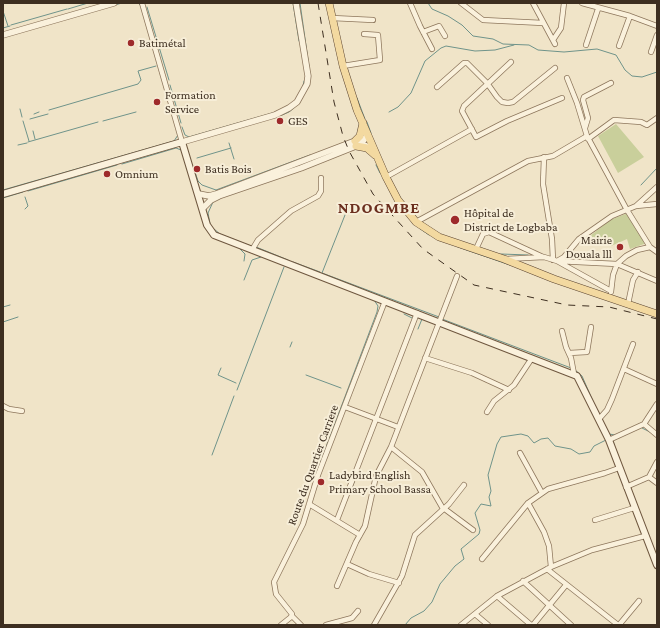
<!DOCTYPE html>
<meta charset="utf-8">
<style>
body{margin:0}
#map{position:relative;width:660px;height:628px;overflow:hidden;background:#f0e4c8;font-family:"Crimson Pro",serif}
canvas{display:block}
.frame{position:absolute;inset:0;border:4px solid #3d2e20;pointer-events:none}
</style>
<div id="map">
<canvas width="660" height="628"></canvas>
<div class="frame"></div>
</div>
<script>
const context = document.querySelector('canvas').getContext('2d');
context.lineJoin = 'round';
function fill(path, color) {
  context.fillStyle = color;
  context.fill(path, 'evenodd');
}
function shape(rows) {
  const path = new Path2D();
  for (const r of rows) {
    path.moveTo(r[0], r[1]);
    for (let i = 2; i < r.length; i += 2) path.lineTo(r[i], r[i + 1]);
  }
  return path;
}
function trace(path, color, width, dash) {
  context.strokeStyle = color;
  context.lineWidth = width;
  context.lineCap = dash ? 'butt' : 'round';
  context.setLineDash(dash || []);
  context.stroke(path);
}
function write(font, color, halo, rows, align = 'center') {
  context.font = font + ' "Crimson Pro",serif';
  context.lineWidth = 4;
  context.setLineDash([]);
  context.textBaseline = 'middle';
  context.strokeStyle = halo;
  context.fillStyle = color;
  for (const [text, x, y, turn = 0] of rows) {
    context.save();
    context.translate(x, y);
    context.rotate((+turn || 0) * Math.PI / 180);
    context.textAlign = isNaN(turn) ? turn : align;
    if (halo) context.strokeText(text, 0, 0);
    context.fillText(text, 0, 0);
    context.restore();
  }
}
fill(shape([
 [616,124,644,157,618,173,598,136],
 [628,213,645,242,644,244,630,249,627,239,611,246,602,238,598,243,590,236,610,220]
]), '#c9cf9b');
trace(shape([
 [138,3,141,6],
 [293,3,299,41],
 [300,3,310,74],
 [428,3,432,9,448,16,462,25,473,36,493,39,503,44,529,45,538,50,564,52,597,49,616,55,625,70,632,76,642,77,657,72],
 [115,5,122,3],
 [147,7,169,80],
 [68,9,88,3],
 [3,11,8,26],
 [11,25,67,9],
 [3,28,10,26],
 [170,85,181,123],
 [303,86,304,81],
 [357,98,365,119],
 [300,102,308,87],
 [20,109,22,117],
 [49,110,138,84,141,80,138,71,156,66],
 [389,112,398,107,411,93,425,61,441,48,446,46,475,51,495,50,514,45],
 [34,114,39,112],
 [282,115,289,112,295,107],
 [30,119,48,114],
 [23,121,29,141],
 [103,121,136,112],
 [367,122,371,133],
 [182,127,185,135,189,137,276,112],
 [33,131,35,139],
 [28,142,98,122],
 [229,143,234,159],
 [18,145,27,143],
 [197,158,231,148],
 [122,164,176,148,181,150],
 [376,165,380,173],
 [194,169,198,181,202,185,216,190,310,155],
 [641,185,657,168],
 [3,190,174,141,178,135],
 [28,191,117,165],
 [3,198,23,192],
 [352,203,345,215,322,273,439,317],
 [25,209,28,206,25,197],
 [202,218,208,232],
 [210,224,208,213,213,202],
 [419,228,429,235],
 [214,229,220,234,251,246],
 [256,247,288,260],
 [458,247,510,265],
 [239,248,245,254,244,261],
 [501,254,528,255],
 [293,262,320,272],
 [244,280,252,260,261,257],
 [3,307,10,305],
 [404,314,412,318],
 [442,319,571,368],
 [3,322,18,317],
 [418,329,422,319],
 [290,347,292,342],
 [221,368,218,375,236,383],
 [574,369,582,376,595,406],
 [306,375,341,388],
 [237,390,284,267],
 [642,428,650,432],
 [656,431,657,429],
 [609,434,615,435],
 [613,440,615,449],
 [212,455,234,396],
 [357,475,351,490,361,494],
 [315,476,377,312,378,306,374,300],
 [405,625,411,618,424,611,432,602,440,584,455,566,464,559,461,549,479,534,480,530,475,513,481,504,491,506,489,497,491,491,488,475,497,444,501,437,521,434,528,436,534,443,541,439,548,438,555,446,571,449,579,454,590,452,594,446,606,440]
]), '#6f938a', 1);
const minor = shape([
 [142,3,182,142],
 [410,3,420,26,432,49],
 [461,3,483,20,543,23],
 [533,3,555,44],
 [582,3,630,16,657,26],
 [332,18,373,20],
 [423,32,439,26,445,36],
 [553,40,561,28,564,3],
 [586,45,598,9],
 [619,46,630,16],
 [651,52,657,35],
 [511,62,464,106,462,111,476,137,507,121,562,98],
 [343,66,380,60,378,35,364,34],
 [567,78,577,103,587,136],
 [437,87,464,63,467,63,487,83,497,97,502,102,508,103,513,102,555,68],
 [585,128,588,118,583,100,584,97,611,83],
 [588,139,614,120,641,122,647,125,657,118],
 [544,157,543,184,552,239,553,260],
 [386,177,472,129],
 [636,206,657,187],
 [416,222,528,161,553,156,587,136,627,210,650,247,657,252],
 [476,249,483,234,489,232,543,257],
 [252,250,258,240,291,211,318,196,321,191,321,178],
 [506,259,544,257,557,261,617,264,657,281],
 [457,276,391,447,422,472,442,507,473,530],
 [611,291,557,261,564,257,579,239,612,216,636,206,657,204],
 [611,292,613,275,617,264,626,256,637,250,650,247],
 [628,304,633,280,638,272],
 [562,331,566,347,571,358,574,374],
 [569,353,587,352,591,327],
 [425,358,472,373,509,390],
 [624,369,657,384],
 [3,406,9,409,22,411],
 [345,407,398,427],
 [487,412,494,401,514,385,532,358],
 [599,419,607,410,612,399,633,344],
 [644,424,657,435],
 [609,440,644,424,657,404],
 [520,453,542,493],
 [649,477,657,462],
 [626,487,649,477,657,483],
 [528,503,544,532,549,546,551,567],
 [309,504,360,535],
 [337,520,417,313],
 [595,520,634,508],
 [482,559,528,503,548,489,605,473,619,468],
 [347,564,369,574,399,583],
 [547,569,618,625],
 [523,581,571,625],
 [337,586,356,542,365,526,376,476,391,447],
 [497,596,531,625],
 [475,614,488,625],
 [292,616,301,625],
 [281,625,291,617,292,614,276,594,274,582,303,524,318,475,385,301],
 [326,625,352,618,358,611],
 [374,625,402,576,415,535,449,504,464,485],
 [461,625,497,596,551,567,592,550,645,536],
 [533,625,566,585],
 [619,625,639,601]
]);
const tertiary = shape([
 [3,35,114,3],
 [182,142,275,115,289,108,297,102,307,84,308,76,296,3],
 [199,194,209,196,216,194,355,141,369,147],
 [203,208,211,200,219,196,301,168,356,146,365,139,367,133]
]);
const secondary = shape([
 [3,194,182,142,207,225,214,235,577,376,609,440,657,565]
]);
const primary = shape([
 [329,3,343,66,357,110,386,177,398,200,416,222,439,237,504,259,554,279,657,314],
 [355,141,360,136,363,123],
 [356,146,367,148,375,155]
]);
trace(minor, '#8d765c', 6);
trace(tertiary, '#8d765c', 7);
trace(secondary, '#6f573f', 8);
trace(primary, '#5b4430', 8);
trace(minor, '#faf1dc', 4.5);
trace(tertiary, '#faf1dc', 5.5);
trace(secondary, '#faf1dc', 6);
trace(primary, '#f3d9a0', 7);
trace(shape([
 [318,3,334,102,343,136,349,151,373,194,423,249,474,285,567,305,609,307,657,319]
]), '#3d2e20', 1, [7, 7]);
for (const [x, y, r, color] of [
 [131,43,4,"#9e2a2b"],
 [157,102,4,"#9e2a2b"],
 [280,121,4,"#9e2a2b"],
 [197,169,4,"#9e2a2b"],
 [107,174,4,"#9e2a2b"],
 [455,220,5,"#9e2a2b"],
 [620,247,4,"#9e2a2b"],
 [321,482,4,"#9e2a2b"]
]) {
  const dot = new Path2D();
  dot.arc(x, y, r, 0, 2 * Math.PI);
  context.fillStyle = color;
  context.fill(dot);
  trace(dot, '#f7eed8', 1.5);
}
write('12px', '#3d2e20', '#f7eed8', [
 ["Batimétal",139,43],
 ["Formation",165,95],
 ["Service",165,109],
 ["GES",288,121],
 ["Batis Bois",205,169],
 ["Omnium",115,174],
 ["Hôpital de",464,213],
 ["District de Logbaba",464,227],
 ["Mairie",612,240,"right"],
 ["Douala lll",612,254,"right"],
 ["Ladybird English",329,475],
 ["Primary School Bassa",329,489]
], 'left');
write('12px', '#3d2e20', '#f7eed8', [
 ["Route du Quartier Carriere",313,465,-70]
]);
context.letterSpacing = '1px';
write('bold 16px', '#6b2e1e', '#f7eed8', [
 ["NDOGMBE",379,208]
]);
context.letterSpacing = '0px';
</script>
